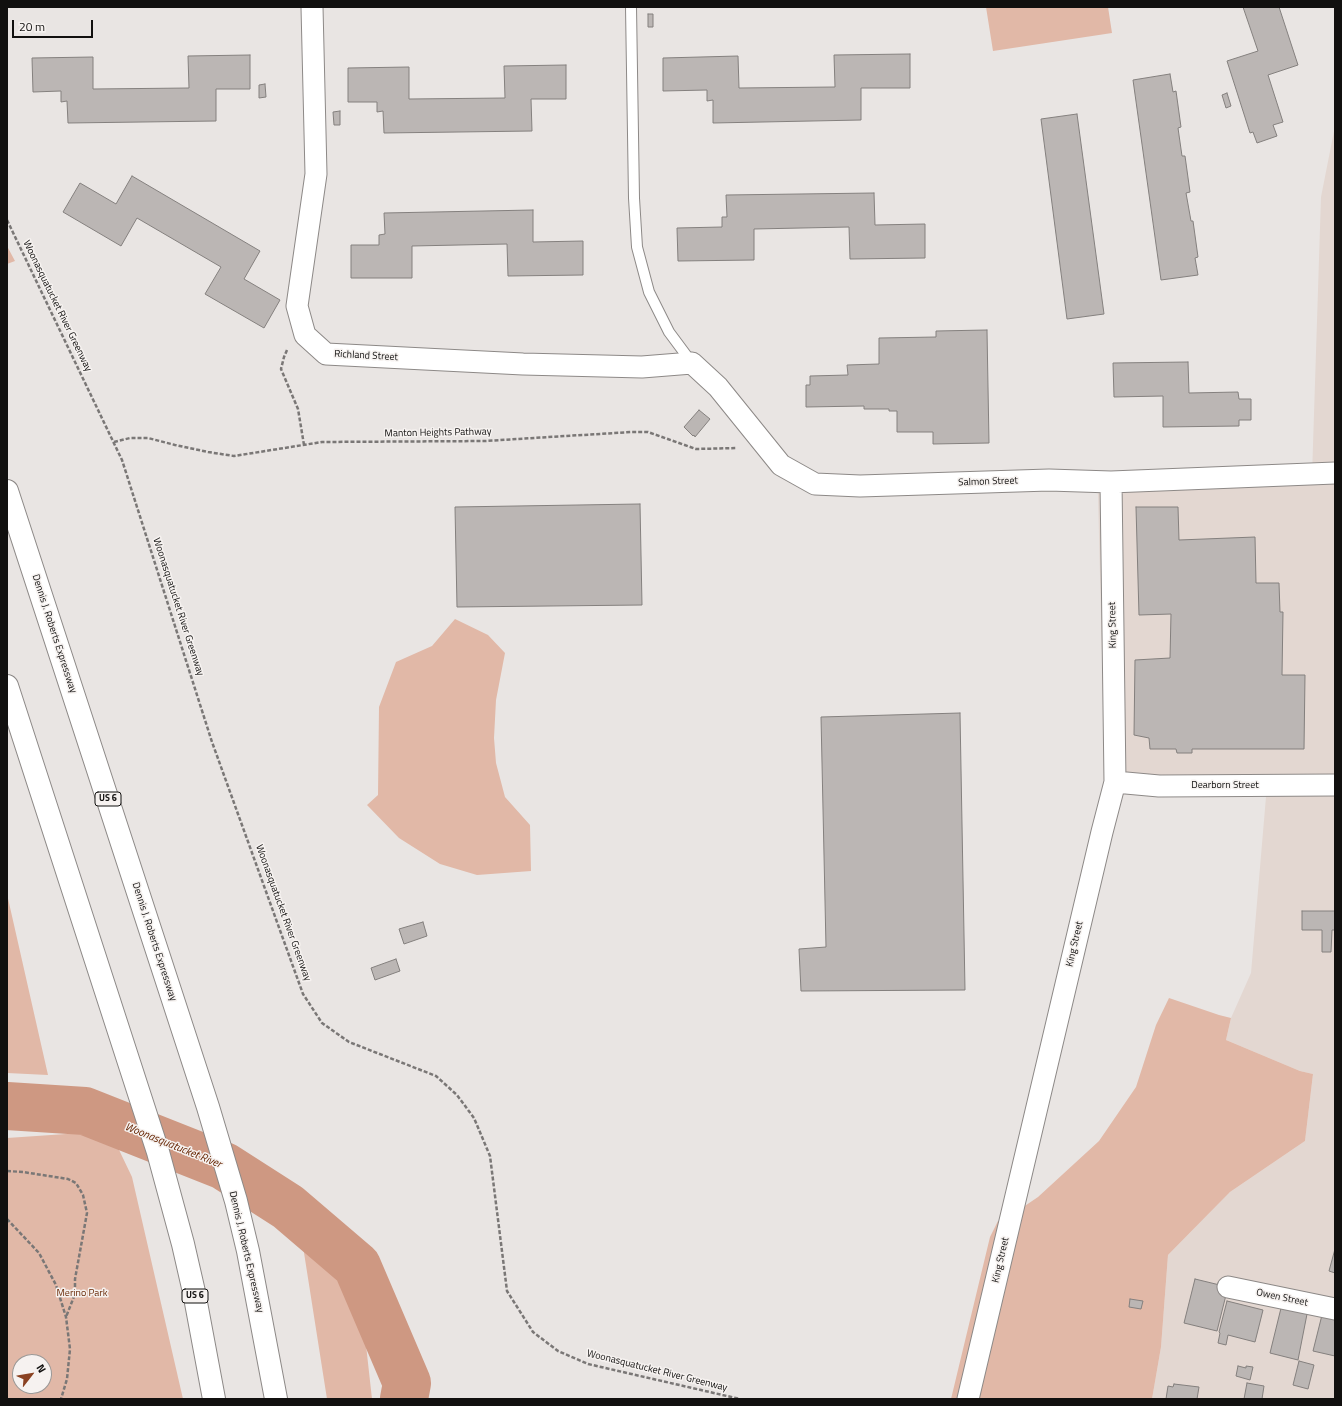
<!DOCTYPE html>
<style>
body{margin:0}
#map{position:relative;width:1342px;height:1406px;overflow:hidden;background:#e9e5e3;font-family:"Titillium Web",sans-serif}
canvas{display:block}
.frame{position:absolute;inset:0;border:8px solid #11100f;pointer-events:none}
.north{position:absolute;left:12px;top:1354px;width:40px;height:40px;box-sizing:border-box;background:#f6f2f0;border:1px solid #9a9896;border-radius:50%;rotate:59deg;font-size:11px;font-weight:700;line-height:16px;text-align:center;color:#11100f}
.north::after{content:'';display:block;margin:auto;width:14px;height:18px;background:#8a4222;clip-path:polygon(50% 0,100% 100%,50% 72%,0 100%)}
.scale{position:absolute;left:12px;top:20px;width:81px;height:18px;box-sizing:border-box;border:2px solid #11100f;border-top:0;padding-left:5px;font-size:12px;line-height:14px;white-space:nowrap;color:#11100f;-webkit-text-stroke:3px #f6f2f0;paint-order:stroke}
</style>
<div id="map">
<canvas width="1342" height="1406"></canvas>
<div class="frame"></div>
<div class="north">N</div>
<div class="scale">20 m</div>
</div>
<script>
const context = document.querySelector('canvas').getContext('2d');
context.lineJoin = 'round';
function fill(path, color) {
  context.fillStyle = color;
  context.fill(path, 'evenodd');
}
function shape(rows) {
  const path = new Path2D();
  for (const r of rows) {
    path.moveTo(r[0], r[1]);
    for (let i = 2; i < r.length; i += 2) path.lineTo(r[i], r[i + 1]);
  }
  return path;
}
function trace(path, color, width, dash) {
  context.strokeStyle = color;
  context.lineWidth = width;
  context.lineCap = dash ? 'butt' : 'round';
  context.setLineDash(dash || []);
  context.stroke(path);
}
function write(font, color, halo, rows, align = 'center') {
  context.font = font + ' "Titillium Web",sans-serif';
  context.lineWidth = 3;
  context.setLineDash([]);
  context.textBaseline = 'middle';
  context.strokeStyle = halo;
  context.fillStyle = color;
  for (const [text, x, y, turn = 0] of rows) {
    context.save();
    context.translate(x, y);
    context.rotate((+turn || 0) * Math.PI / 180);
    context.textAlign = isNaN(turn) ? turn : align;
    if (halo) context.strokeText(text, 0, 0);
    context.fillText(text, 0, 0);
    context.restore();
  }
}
fill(shape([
 [1335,126,1335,1399,1152,1399,1161,1347,1168,1255,1230,1192,1305,1141,1313,1074,1300,1071,1226,1040,1231,1018,1251,973,1266,797,1263,792,1105,777,1098,495,1097,488,1312,476,1321,197]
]), '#e3d7d1');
fill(shape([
 [986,7,1108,7,1112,33,993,51],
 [7,246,15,261,7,264],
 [455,619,488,635,505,653,496,700,494,738,496,763,505,797,530,825,531,871,477,875,440,864,399,838,367,805,378,795,379,707,396,662,432,646],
 [7,894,48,1075,7,1073],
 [1169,998,1219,1015,1231,1018,1226,1040,1300,1071,1313,1074,1305,1141,1230,1192,1168,1255,1161,1347,1152,1399,951,1399,990,1237,998,1221,1001,1222,1038,1197,1099,1141,1136,1087,1156,1025],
 [110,1131,132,1177,183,1399,7,1399,7,1138],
 [20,1362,44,1362,44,1386,20,1386],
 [302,1240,323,1258,344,1283,364,1327,372,1399,327,1399]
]), '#e1b8a7');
trace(shape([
 [7,1106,85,1111,224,1166,288,1207,357,1266,407,1383,404,1399]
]), '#ce9882', 48);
const building = shape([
 [1243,7,1279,7,1298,65,1268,75,1283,122,1273,125,1277,136,1257,143,1253,132,1250,133,1227,61,1258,51,1243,7],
 [648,14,653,14,653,27,648,27,648,14],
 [910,54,910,88,861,88,861,120,713,123,713,100,707,101,707,90,663,91,663,58,738,56,739,88,835,87,834,55,910,54],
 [250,55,250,89,216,89,216,121,68,123,67,101,61,102,61,91,33,92,32,58,93,57,93,89,189,88,188,56,250,55],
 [566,65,566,99,531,99,532,131,384,133,383,111,377,112,377,102,348,102,348,68,409,67,409,99,505,98,504,66,566,65],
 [1170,74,1173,92,1176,91,1181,127,1178,128,1182,156,1185,156,1190,192,1186,193,1191,221,1193,221,1198,257,1195,258,1198,275,1161,280,1133,80,1170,74],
 [265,84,266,97,259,98,259,85,265,84],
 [1227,93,1231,106,1226,108,1222,95,1227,93],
 [340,111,340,125,334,125,333,112,340,111],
 [1077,114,1104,314,1067,319,1041,119,1077,114],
 [132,176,260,251,244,279,280,300,264,328,205,294,221,267,137,218,121,246,63,212,80,183,116,204,132,176],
 [874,193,875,225,925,224,925,258,850,259,849,227,754,229,754,260,678,261,677,228,722,227,722,217,727,217,726,195,874,193],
 [533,210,533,242,583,241,583,275,508,276,507,244,412,246,412,278,351,278,351,245,379,245,379,235,385,234,384,213,533,210],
 [987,330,989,443,933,444,933,432,897,432,897,411,889,411,889,409,864,409,864,406,806,407,806,385,810,385,810,376,848,375,847,365,879,364,879,338,936,337,936,331,987,330],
 [1188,362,1189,393,1238,392,1239,399,1251,399,1251,420,1239,420,1239,426,1163,427,1163,396,1114,397,1113,363,1188,362],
 [699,410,710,419,695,437,694,435,693,436,684,427,699,410],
 [640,504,642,605,457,607,455,507,640,504],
 [1136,507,1178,507,1179,540,1255,537,1256,583,1279,583,1280,612,1283,612,1282,675,1305,675,1304,749,1192,749,1192,753,1177,753,1176,749,1150,749,1149,738,1134,735,1135,660,1170,658,1171,614,1139,615,1136,507],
 [960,713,965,990,801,991,799,949,826,947,821,717,960,713],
 [1302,911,1335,911,1335,930,1332,930,1331,952,1322,952,1322,930,1302,930,1302,911],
 [423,922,427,936,404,944,399,929,423,922],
 [396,959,400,971,375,980,371,968,396,959],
 [1335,1249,1335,1273,1329,1271,1335,1249],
 [1195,1279,1228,1287,1217,1331,1184,1323,1195,1279],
 [1130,1299,1143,1301,1141,1309,1129,1307,1130,1299],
 [1283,1300,1308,1309,1298,1360,1270,1353,1283,1300],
 [1227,1301,1263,1310,1255,1342,1228,1335,1226,1345,1218,1343,1220,1333,1219,1332,1227,1301],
 [1323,1311,1335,1314,1335,1356,1313,1351,1323,1311],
 [1299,1361,1314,1365,1308,1389,1293,1385,1299,1361],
 [1238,1366,1246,1368,1246,1366,1253,1367,1250,1380,1236,1376,1238,1366],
 [1247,1383,1264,1386,1262,1399,1244,1399,1247,1383],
 [1174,1384,1199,1387,1197,1399,1166,1399,1168,1386,1173,1387,1174,1384]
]);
fill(building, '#bbb6b4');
trace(building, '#84807e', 1);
const lane = shape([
 [631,7,634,198,637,247,649,292,669,332,692,363]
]);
const street = shape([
 [312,7,316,174,297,306,305,335,326,354,523,364,642,367,692,363,718,387,781,465,815,484,860,486,1049,480,1111,482,1335,473],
 [1115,782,1159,786,1335,785],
 [1228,1287,1335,1309],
 [968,1399,1102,832,1115,782,1111,482]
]);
const highway = shape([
 [7,491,208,1107,236,1201,248,1251,276,1399],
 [7,686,158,1152,183,1244,194,1292,214,1399]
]);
trace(lane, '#8d8987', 12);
trace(street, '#8d8987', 23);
trace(highway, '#8d8987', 24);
trace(shape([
 [7,220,122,460,212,742,303,994,322,1023,349,1042,436,1076,457,1095,474,1118,490,1156,507,1291,533,1332,558,1351,588,1364,740,1399],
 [287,350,284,357,281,369,298,409,304,445],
 [114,442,130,438,148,438,175,445,208,452,234,456,322,442,485,441,631,432,648,432,696,449,737,448],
 [7,1171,23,1172,68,1179,76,1183,83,1195,87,1213,75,1279,75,1294,66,1317],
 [7,1219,39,1253,56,1285,66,1317,70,1349,67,1379,61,1399]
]), '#7a7776', 2.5, [4, 2]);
trace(lane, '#fff', 10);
trace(street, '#fff', 21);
trace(highway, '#fff', 22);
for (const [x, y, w] of [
 [108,799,26],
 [195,1296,26]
]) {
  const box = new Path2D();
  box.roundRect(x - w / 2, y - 7, w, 14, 3);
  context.fillStyle = '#f6f2f0';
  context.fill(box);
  trace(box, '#11100f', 1);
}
write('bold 9px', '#11100f', null, [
 ["US 6",108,799],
 ["US 6",195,1296]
]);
write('10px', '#11100f', '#f6f2f0', [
 ["Woonasquatucket River Greenway",57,306,64],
 ["Richland Street",366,356,3],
 ["Manton Heights Pathway",438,433,-1],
 ["Salmon Street",988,482,-2],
 ["Woonasquatucket River Greenway",178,607,72],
 ["King Street",1113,625,-91],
 ["Dennis J. Roberts Expressway",54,634,72],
 ["Dearborn Street",1225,786],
 ["Woonasquatucket River Greenway",283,913,70],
 ["Dennis J. Roberts Expressway",154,942,72],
 ["King Street",1075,944,-77],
 ["Dennis J. Roberts Expressway",246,1252,77],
 ["King Street",1001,1260,-77],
 ["Owen Street",1282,1298,12],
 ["Woonasquatucket River Greenway",657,1371,14]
]);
write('10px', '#672603', '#f6f2f0', [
 ["Merino Park",82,1294]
]);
write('italic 11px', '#642301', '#f6f2f0', [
 ["Woonasquatucket River",173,1146,22]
]);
</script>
